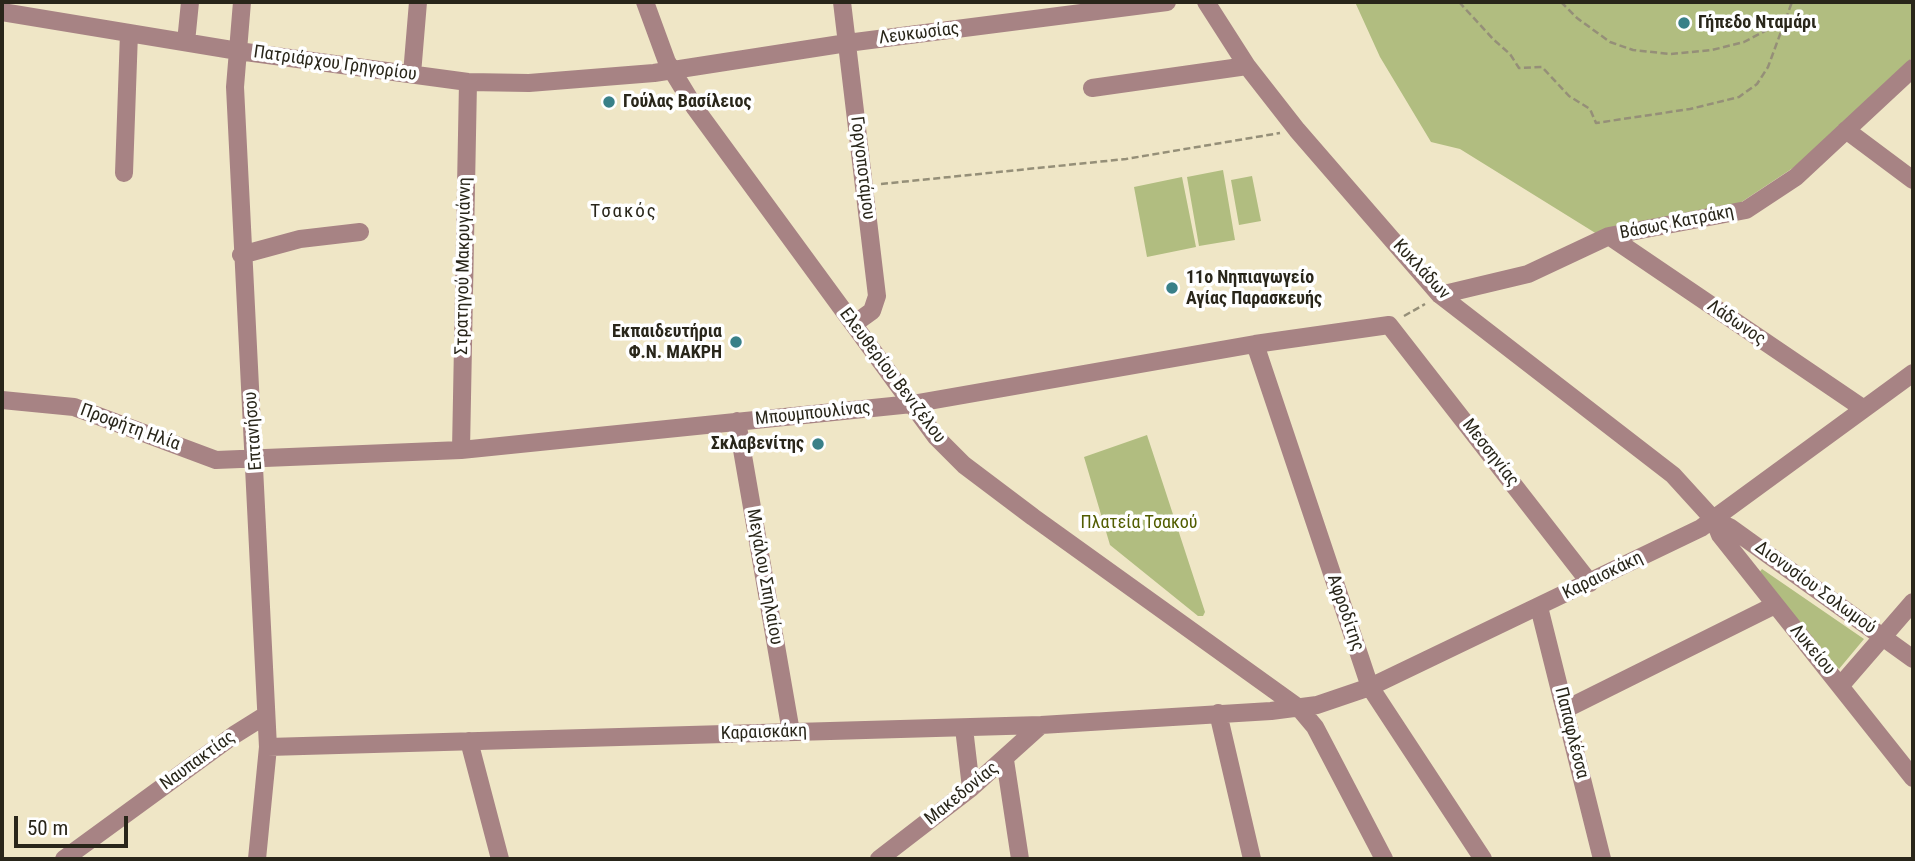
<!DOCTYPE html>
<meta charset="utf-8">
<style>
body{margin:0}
#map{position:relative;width:1915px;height:861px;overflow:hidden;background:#efe6c6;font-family:"Roboto Condensed",sans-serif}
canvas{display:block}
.frame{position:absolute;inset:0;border:4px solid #29261a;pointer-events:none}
.scale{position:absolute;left:14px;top:816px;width:114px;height:32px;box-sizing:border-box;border:4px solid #29261a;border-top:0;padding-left:9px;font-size:21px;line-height:24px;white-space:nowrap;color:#29261a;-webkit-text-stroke:5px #fff;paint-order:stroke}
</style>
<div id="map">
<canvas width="1915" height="861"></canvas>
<div class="frame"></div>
<div class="scale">50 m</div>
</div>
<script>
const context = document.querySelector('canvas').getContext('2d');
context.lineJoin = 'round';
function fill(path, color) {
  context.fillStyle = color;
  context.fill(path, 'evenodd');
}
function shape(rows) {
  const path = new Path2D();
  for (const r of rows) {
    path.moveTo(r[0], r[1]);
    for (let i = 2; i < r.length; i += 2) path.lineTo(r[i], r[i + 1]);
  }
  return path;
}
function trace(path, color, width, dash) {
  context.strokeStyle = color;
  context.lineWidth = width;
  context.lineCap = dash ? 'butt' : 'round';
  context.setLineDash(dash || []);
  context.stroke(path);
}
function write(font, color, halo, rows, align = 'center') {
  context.font = font + ' "Roboto Condensed",sans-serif';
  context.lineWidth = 7;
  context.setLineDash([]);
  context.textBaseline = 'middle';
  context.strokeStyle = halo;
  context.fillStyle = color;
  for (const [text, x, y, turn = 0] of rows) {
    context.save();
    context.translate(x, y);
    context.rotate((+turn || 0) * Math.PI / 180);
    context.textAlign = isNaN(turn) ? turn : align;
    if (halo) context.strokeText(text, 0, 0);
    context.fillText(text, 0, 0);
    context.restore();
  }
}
fill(shape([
 [1355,2,1913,2,1913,57,1802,162,1740,203,1597,234,1460,149,1431,142,1380,57],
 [1223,170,1235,240,1199,246,1187,177],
 [1252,176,1261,221,1239,225,1231,180],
 [1182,177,1196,247,1147,257,1134,187],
 [1147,435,1205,612,1203,616,1198,616,1110,545,1084,457],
 [1762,569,1864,639,1839,669,1758,574]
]), '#b1bd80');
trace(shape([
 [1459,2,1494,40,1510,54,1519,68,1542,67,1569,96,1590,109,1596,123,1690,109,1739,97,1757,84,1768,67,1792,2],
 [1561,2,1577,18,1610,42,1633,50,1670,54,1712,50,1744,42,1784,21],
 [881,184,1126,159,1280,133],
 [1404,316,1425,304]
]), '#958f78', 2.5, [7, 3.5]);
trace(shape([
 [242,2,235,87,268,747,257,859],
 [645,2,667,62,695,108,936,437,964,465,1033,517,1299,708,1315,727,1384,859],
 [842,2,877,296,872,311,854,324],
 [1206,2,1247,66,1297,130,1440,295,1673,475,1714,520,1720,535,1913,778],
 [2,12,238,51,468,82,529,83,654,73,847,43,1167,2],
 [186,42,190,2],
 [412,74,418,2],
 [1092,88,1247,66],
 [1846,130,1913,180],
 [124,173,129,33],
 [1609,236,1864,409],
 [241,255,300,239,360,232],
 [1440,295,1528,274,1609,236,1746,210,1796,177,1913,68],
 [1255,344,1370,687,1483,859],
 [2,400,74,407,216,460,461,450,912,404,1255,344,1389,325,1590,583],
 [737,421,791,732],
 [461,450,468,82],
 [1714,520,1731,528,1913,659],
 [1539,607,1602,859],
 [1841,685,1913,602],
 [1566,709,1775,605],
 [1218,713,1252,859],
 [964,728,971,788],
 [469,741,500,859],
 [268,747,1041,725,1271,711,1317,705,1370,687,1701,528,1913,373],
 [1005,760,1020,859],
 [64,859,234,735,266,715],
 [879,859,971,788,1041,725]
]), '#a78384', 18);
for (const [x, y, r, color] of [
 [1684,23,7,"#398088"],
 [609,102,7,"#398088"],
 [1172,288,7,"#398088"],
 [736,342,7,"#398088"],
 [818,444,7,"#398088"]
]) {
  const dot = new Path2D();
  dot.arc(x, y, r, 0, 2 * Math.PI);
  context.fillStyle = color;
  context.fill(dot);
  trace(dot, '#fff', 2.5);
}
write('bold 18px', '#29261a', '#fff', [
 ["Γήπεδο Νταμάρι",1698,23],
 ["Γούλας Βασίλειος",623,102],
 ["11ο Νηπιαγωγείο",1186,278],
 ["Αγίας Παρασκευής",1186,299],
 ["Εκπαιδευτήρια",722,332,"right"],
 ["Φ.Ν. ΜΑΚΡΗ",722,353,"right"],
 ["Σκλαβενίτης",804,444,"right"]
], 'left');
write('18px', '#29261a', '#fff', [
 ["Λευκωσίας",919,34,-7],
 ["Πατριάρχου Γρηγορίου",335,64,8],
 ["Γοργοποτάμου",862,168,83],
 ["Βάσως Κατράκη",1677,223,-11],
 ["Στρατηγού Μακρυγιάννη",464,266,-89],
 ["Κυκλάδων",1421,270,47],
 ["Λάδωνος",1736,323,34],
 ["Ελευθερίου Βενιζέλου",892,376,53],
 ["Μπουμπουλίνας",813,414,-6],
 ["Προφήτη Ηλία",130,428,20],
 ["Επτανήσου",254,431,-94],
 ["Μεσσηνίας",1490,453,52],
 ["Καραισκάκη",1603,576,-26],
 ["Μεγάλου Σπηλαίου",764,577,80],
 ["Διονυσίου Σολωμού",1815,588,36],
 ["Αφροδίτης",1345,613,71],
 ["Λυκείου",1812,650,50],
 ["Καραισκάκη",764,733,-2],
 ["Παπαφλέσσα",1571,733,76],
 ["Ναυπακτίας",198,761,-36],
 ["Μακεδονίας",962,794,-39]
]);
write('18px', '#525d01', '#fff', [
 ["Πλατεία Τσακού",1139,523]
]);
context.letterSpacing = '2px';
write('19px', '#29261a', '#fff', [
 ["Τσακός",624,212]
]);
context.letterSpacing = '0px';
</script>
